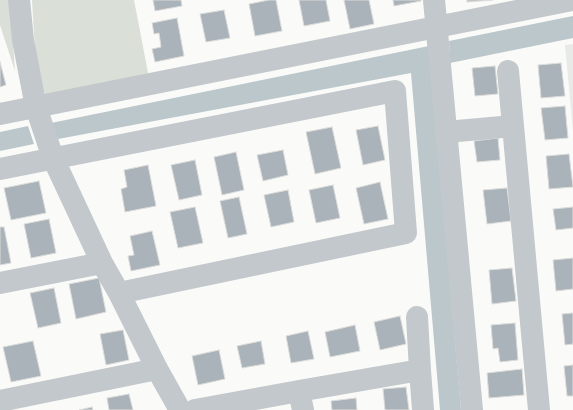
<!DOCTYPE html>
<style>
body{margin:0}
canvas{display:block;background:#fafaf8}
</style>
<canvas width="573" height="410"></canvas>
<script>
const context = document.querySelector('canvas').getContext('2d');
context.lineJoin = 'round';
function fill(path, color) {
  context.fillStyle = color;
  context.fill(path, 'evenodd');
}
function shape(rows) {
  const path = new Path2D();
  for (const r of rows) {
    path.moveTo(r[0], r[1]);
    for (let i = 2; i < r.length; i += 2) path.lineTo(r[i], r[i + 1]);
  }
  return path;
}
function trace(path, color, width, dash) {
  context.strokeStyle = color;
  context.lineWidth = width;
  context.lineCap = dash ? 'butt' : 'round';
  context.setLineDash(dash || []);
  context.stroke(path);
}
fill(shape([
 [573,44,573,131,565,45]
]), '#e8e9e9');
fill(shape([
 [0,0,10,0,15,71,0,25],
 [32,0,134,0,149,78,46,99,35,50]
]), '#dadfd7');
fill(shape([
 [573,16,573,38,450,63,449,41],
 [429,46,461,410,440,410,411,73,58,139,51,123],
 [28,126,34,144,0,151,0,132]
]), '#bbc7cb');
const building = shape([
 [153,0,181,0,182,6,155,11,153,0],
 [269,0,276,0,282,31,255,36,249,4,269,0],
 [299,0,326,0,330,21,304,26,299,0],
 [344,0,369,0,374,24,350,29,344,0],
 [393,0,421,0,421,1,394,6,393,0],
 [467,0,493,0,467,2,467,0],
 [224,10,230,38,206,42,200,14,224,10],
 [177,18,184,56,155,62,152,49,161,47,159,33,154,34,152,23,177,18],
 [0,62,6,85,0,87,0,62],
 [561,63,565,96,541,98,538,65,561,63],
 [495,66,498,94,475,96,472,68,495,66],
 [565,106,568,138,545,140,541,108,565,106],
 [378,126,385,160,363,165,356,130,378,126],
 [332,127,341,168,315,174,306,132,332,127],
 [498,138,500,160,477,162,474,141,498,138],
 [283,150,288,175,263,181,257,155,283,150],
 [236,152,244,190,222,195,214,157,236,152],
 [569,154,573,187,549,189,546,156,569,154],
 [195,160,202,195,179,200,171,165,195,160],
 [148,165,156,206,125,212,121,189,127,187,124,170,148,165],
 [39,181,46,213,11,220,4,188,39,181],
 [380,182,388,219,364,224,356,188,380,182],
 [333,185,340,218,316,223,309,190,333,185],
 [507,188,511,221,487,224,483,190,507,188],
 [288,190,294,222,271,227,264,195,288,190],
 [239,197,247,234,228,238,220,201,239,197],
 [195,207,203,243,178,248,170,212,195,207],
 [573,207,573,228,556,230,553,209,573,207],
 [49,219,56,253,31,258,24,224,49,219],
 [0,227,4,227,11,263,0,265,0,227],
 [152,231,160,265,131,271,128,256,134,255,130,236,152,231],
 [573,258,573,289,556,291,553,260,573,258],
 [512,268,516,301,492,304,489,270,512,268],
 [99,278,106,312,76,319,69,284,99,278],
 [54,288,61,323,38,328,30,293,54,288],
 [573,313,573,344,565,345,562,314,573,313],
 [400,316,406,344,380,350,374,322,400,316],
 [515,323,518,360,500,362,498,348,493,349,491,325,515,323],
 [355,325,360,351,330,357,325,332,355,325],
 [123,330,129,360,106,365,100,334,123,330],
 [308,331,314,359,291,363,286,336,308,331],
 [33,341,41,376,11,382,3,347,33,341],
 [261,341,265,364,242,368,237,346,261,341],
 [219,350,225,379,198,385,192,356,219,350],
 [573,365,573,396,567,396,564,366,573,365],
 [522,369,524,395,489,398,487,373,522,369],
 [406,387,409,410,385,410,383,389,406,387],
 [129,394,133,410,109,410,107,398,129,394],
 [356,398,357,410,332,410,331,401,356,398],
 [92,407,93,410,79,410,92,407]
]);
fill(building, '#aab3b9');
trace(building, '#dcdcda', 1);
trace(shape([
 [19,0,23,40,36,107,53,158,102,263,119,293,157,369,180,410],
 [434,0,472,410],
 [508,71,539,410],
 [0,114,572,0],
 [446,132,513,126],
 [0,169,395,91,406,233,119,293],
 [0,283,102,263],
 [417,317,420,370,423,410],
 [299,391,303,410],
 [0,401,157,369],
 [195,410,299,391,420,370]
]), '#c3c8cc', 22);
</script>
